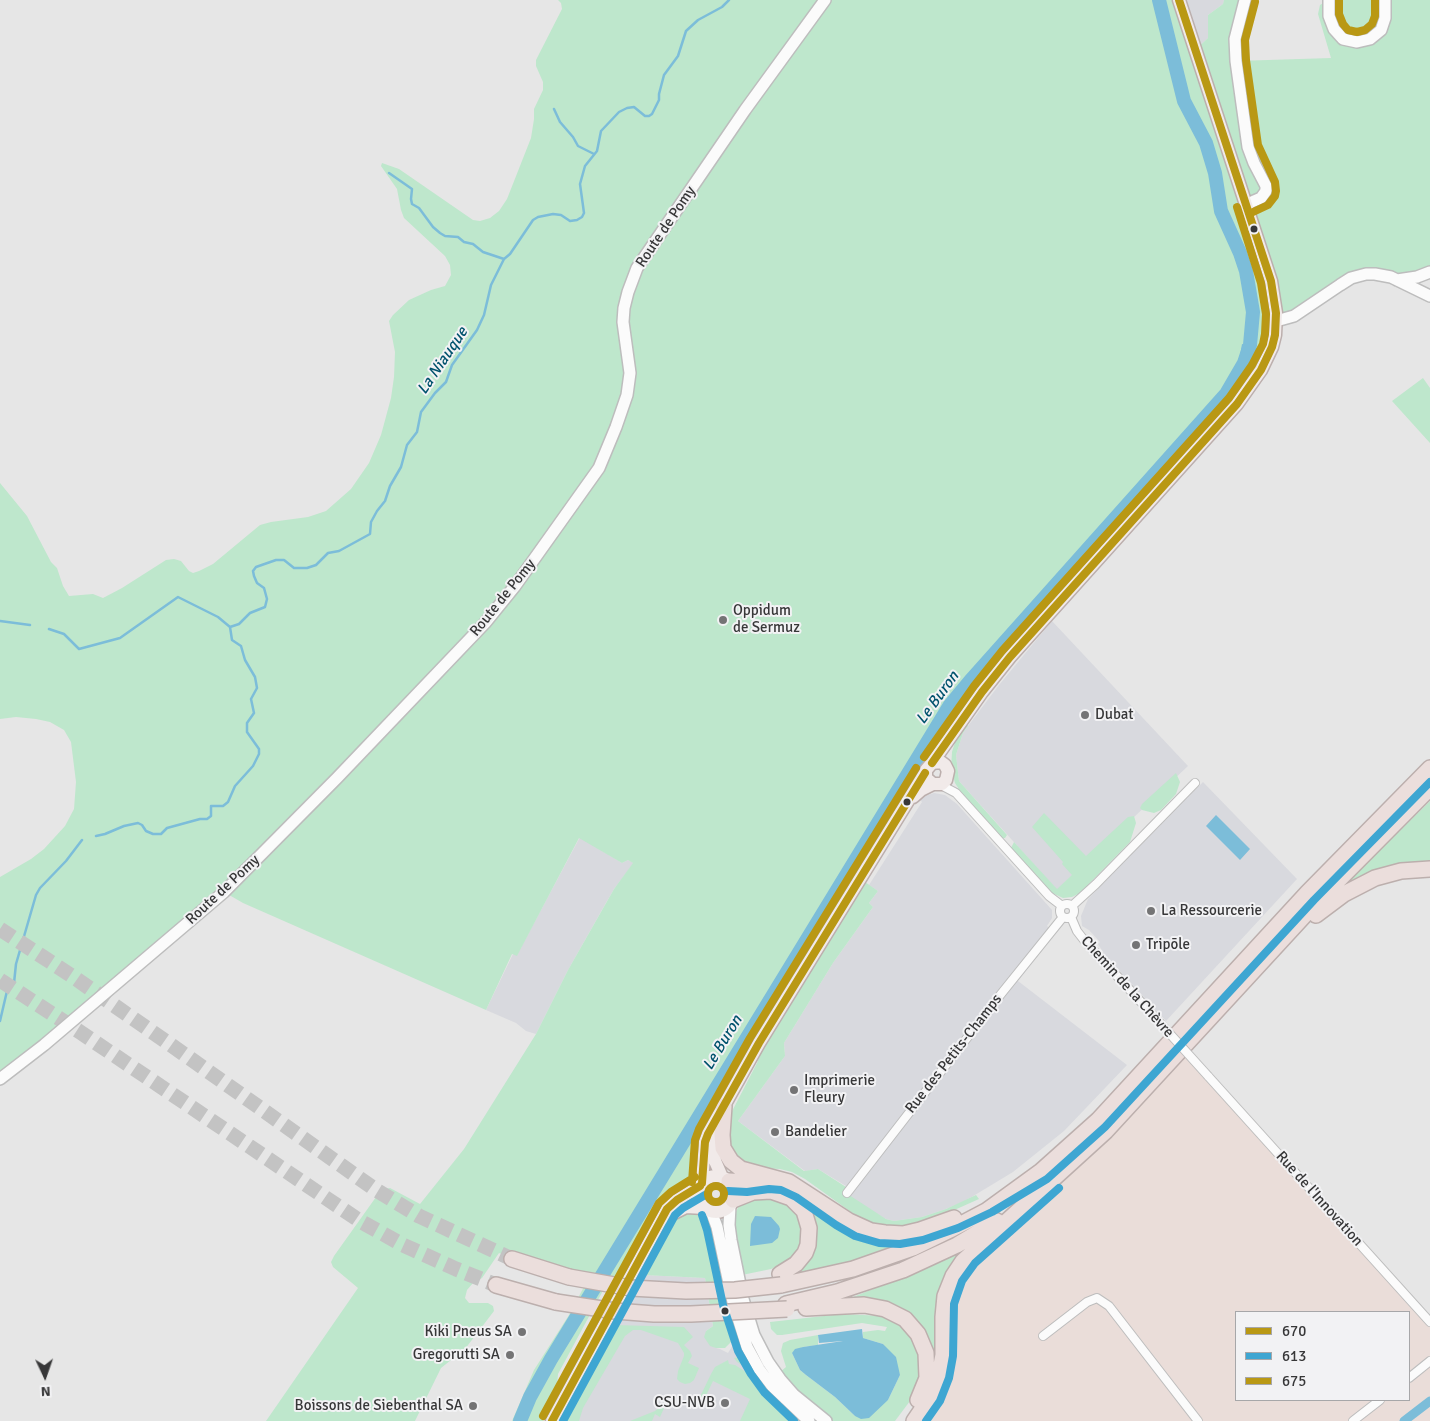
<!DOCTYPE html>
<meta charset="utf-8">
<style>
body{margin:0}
#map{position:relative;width:1430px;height:1421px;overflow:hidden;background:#e6e6e6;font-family:Signika,sans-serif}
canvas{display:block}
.legend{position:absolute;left:1235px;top:1311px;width:175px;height:90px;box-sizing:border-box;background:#f2f2f4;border:1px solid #a7a7a9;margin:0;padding:6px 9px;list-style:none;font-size:15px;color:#373738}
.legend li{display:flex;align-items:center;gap:10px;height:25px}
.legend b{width:25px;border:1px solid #a7a7a9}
.north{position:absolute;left:20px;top:1351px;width:50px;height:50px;-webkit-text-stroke:4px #f2f2f4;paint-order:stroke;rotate:177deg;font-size:14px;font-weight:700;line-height:20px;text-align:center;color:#373738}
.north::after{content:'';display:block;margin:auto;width:18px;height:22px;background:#373738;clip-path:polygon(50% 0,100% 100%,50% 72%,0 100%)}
</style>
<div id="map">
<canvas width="1430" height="1421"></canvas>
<ul class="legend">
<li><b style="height:6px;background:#b99814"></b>670</li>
<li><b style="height:6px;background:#3ea6d2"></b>613</li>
<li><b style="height:6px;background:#b99814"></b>675</li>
</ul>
<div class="north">N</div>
</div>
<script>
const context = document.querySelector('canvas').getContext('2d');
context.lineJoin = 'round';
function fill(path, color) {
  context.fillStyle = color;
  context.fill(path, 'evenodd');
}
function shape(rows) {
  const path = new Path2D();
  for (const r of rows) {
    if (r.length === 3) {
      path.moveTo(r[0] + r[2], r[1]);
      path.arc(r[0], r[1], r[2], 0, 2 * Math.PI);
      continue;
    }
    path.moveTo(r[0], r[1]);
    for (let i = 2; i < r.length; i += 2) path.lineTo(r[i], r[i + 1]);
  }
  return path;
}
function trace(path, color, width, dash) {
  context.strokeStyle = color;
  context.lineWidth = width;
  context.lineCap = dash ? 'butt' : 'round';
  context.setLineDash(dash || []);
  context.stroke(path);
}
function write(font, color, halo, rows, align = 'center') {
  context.font = font + ' Signika,sans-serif';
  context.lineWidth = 4;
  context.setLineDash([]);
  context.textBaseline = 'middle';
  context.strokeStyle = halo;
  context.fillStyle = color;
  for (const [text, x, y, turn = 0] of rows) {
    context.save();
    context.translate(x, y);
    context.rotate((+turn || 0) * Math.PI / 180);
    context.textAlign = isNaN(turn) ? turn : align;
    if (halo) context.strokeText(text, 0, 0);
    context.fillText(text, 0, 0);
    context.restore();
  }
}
fill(shape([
 [1182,1048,1430,1322,1430,1421,914,1421,950,1283],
 [1236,1312,1409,1312,1409,1400,1236,1400]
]), '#eaddd9');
fill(shape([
 [1179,0,1224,0,1223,4,1208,15,1208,38,1195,50],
 [1052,621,1188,766,1057,890,959,781,956,755,963,733,968,726,999,685],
 [1203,782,1297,879,1166,1021,1105,955,1098,944,1100,942,1089,930,1082,926,1081,916,1088,899],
 [934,793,945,795,957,804,1052,910,1052,918,1047,926,1055,933,1018,981,1127,1065,1064,1131,1013,1172,965,1201,946,1209,922,1217,894,1221,886,1219,863,1206,843,1191,846,1186,818,1169,805,1171,738,1121,785,1056,784,1043,833,963,873,907,869,903,878,891,869,885,922,802,920,800,925,796],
 [580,837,622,863,628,860,634,863,614,889,607,901,568,970,536,1034,526,1031,516,1023,486,1010,513,954,517,955],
 [643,1275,705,1278,713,1326,706,1331,716,1348,720,1349,728,1353,741,1332,747,1347,809,1421,561,1421]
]), '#d8d9de');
fill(shape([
 [558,0,1179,0,1196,49,1208,38,1208,15,1223,4,1224,0,1245,0,1236,61,1331,58,1318,14,1320,5,1328,0,1430,0,1430,272,1421,275,1366,274,1282,321,1265,362,975,692,954,721,952,720,936,749,921,764,915,780,908,786,910,788,724,1096,722,1095,711,1116,698,1176,696,1181,660,1214,657,1213,624,1273,606,1285,558,1374,556,1398,543,1421,512,1421,534,1370,569,1315,587,1281,512,1259,499,1253,482,1278,473,1283,467,1290,465,1298,469,1303,488,1303,493,1306,494,1311,465,1349,441,1368,415,1421,266,1421,358,1288,333,1267,331,1262,334,1256,381,1190,390,1188,420,1204,464,1149,536,1034,568,970,614,889,633,863,628,860,622,863,579,838,517,956,512,954,486,1010,243,903,224,892,0,1079,0,877,31,859,44,849,65,826,74,809,76,782,71,742,64,730,50,722,36,719,16,717,0,719,0,483,27,516,51,562,57,568,63,586,69,596,93,594,103,598,122,588,166,560,174,559,181,561,189,571,193,573,199,571,213,564,260,525,271,522,308,517,326,511,351,489,369,463,381,435,391,398,394,377,395,352,389,321,393,315,409,300,431,290,445,286,451,275,450,265,445,256,404,218,401,210,397,189,381,166,382,163,399,169,473,220,480,221,490,218,499,211,507,199,531,138,534,119,534,109,543,90,543,82,536,66,536,60,562,9,561,3],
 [1423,378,1430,388,1430,443,1392,401],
 [966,723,968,726,963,733,956,755,959,781,1007,835,1005,838,1002,838,962,794,955,783,951,769,952,752,956,739],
 [1176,773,1180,782,1176,794,1161,810,1154,813,1142,810,1140,808,1142,804],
 [1430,801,1430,865,1339,890],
 [1044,813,1086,856,1128,817,1134,816,1136,823,1130,842,1080,893,1072,897,1063,898,1050,892,1011,848,1014,842,1057,889,1072,875,1062,864,1063,862,1032,827],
 [904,816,906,817,865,882,878,891,869,903,873,907,833,963,784,1043,785,1056,738,1121,804,1171,818,1169,846,1187,843,1191,886,1219,894,1221,922,1217,946,1209,976,1195,979,1199,941,1216,910,1225,894,1227,877,1224,863,1219,851,1212,805,1179,792,1172,780,1169,759,1168,731,1157,727,1121,757,1063,764,1044],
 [772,1184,808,1200,912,1239,851,1261,826,1268,793,1273,814,1230],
 [762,1197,778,1199,793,1208,800,1218,803,1235,800,1249,791,1259,771,1269,742,1275,733,1227,735,1214,740,1203],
 [687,1212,699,1213,709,1220,713,1226,736,1325,735,1338,725,1348,716,1348,710,1346,704,1337,706,1331,713,1326,705,1278,643,1275,658,1248,661,1239,671,1224,676,1218],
 [971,1246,960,1260,941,1346,922,1399,922,1334,848,1299,921,1270],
 [842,1314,883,1316,898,1323,912,1337,919,1352,921,1371,917,1386,910,1401,895,1421,833,1421,795,1389,780,1372,786,1367,781,1351,783,1343,790,1340,818,1335,818,1345,803,1347,792,1353,800,1370,806,1375,835,1397,855,1416,888,1400,900,1375,883,1344,863,1338,863,1332,878,1330,885,1331,887,1327,862,1323,782,1335,777,1335,771,1329,770,1322],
 [595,1322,600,1323,565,1385,565,1376],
 [615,1325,684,1327,693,1337,684,1345,690,1351,692,1356,688,1363,699,1368,694,1380,690,1383,685,1384,680,1382,677,1379,678,1371,684,1356,684,1353,678,1343,641,1330,633,1330,625,1336,583,1408,579,1421,561,1421],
 [739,1357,748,1360,802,1421,799,1421,771,1395,754,1371,753,1372,737,1362,734,1358],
 [728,1360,729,1364,735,1365,749,1374,766,1395,793,1421,740,1421,750,1399,713,1381,700,1408,697,1403,711,1374,715,1367],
 [663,1405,665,1406,660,1417,655,1414,652,1421,630,1421,655,1411]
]), '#bee7cc');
fill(shape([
 [1242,344,1250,345,1258,349,1247,365,1239,361],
 [1216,815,1250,849,1240,860,1206,826],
 [755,1216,771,1217,779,1226,780,1229,778,1238,772,1243,750,1246,751,1224],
 [862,1329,863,1338,883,1344,896,1357,900,1375,888,1400,869,1418,861,1419,855,1416,835,1397,806,1375,800,1370,792,1353,795,1349,803,1347,843,1341,819,1343,818,1335]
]), '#7cbdd9');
trace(shape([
 [554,109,560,122,573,137,578,146,594,154],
 [389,173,412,189,411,199,412,204,419,208,433,227,440,233,445,236,458,237,464,242,473,244,483,252,504,259],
 [0,621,30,625],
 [230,627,239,624,250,613,265,607,267,599,264,588,257,583,254,576,253,571,256,567,276,560,284,560,294,568,307,568,316,565,328,553,339,551,370,534,371,522,377,511,385,501,390,486,401,467,407,445,417,432,421,412,435,393,446,382,452,365,477,330,484,315,491,285,504,259,510,254,533,220,538,217,553,214,561,215,570,221,577,220,582,217,584,213,580,184,585,166,597,151,601,131,619,112,627,108,634,107,645,116,649,116,652,114,659,100,659,94,664,75,678,56,686,31,698,20,722,7,729,0],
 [49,629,64,634,79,649,120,638,178,597,218,617,230,627,232,640,241,646,245,660,255,677,257,688,251,699,254,713,247,723,247,732,259,749,259,754,253,766,235,786,228,802,223,806,211,806,211,816,207,819,200,819,167,828,161,834,153,834,146,831,142,825,138,823,124,826,105,834,96,836],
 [0,1021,7,991,14,983,16,964,36,895,40,888,66,861,82,840]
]), '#7cbdd9', 2.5);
trace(shape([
 [1404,1421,1430,1401]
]), '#7cbdd9', 9);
trace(shape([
 [520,1421,530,1397,551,1359,950,705,970,681,1226,394,1244,363,1250,345,1253,312,1246,271,1240,253,1221,211,1215,173,1206,143,1184,101,1159,0]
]), '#7cbdd9', 14);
trace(shape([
 [0,929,72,976,171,1045,376,1190,419,1216,512,1259],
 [0,980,80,1032,360,1221,403,1245,456,1269,496,1285]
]), '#c3c3c3', 15, [15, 8]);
const street = shape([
 [939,784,956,793,1049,896,1062,906],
 [1067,911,7],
 [1073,905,1096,884,1195,783],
 [1071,917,1077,931,1084,940,1152,1014],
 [1208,1076,1430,1322],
 [847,1193,1001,994,1063,917],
 [1043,1336,1087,1302,1097,1298,1109,1306,1198,1421],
 [1409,1378,1430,1361],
 [1353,1421,1380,1400]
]);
const secondary = shape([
 [1245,0,1235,39,1236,61,1248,147,1254,163,1266,186,1266,191,1261,198,1247,204],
 [1329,0,1329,16,1334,29,1343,39,1357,42,1370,39,1381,30,1385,18,1385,0],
 [1397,280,1417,277,1430,272],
 [1276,321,1294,316,1340,285,1351,278,1366,274,1375,274,1391,277,1430,296],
 [0,1079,44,1045,224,892,337,778,485,623,515,586,599,468,616,427,627,395,630,373,623,322,624,308,628,292,637,268,745,110,825,0],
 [730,1206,729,1225,731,1240,743,1299,754,1335,768,1362,780,1379,794,1395,826,1421],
 [711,1211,717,1227,733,1302,747,1347,759,1369,772,1386,809,1421]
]);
const primary = shape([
 [932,763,982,692,1010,657,1237,404,1261,370,1272,347,1275,335,1276,313,1271,281,1179,0],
 [913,797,921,790,933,784,942,784,946,780,948,771,945,765,941,762,932,763,926,770,926,778,933,784],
 [716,1128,714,1142,715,1161,722,1177],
 [716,1194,18],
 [702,1183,705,1142,708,1134,759,1043,925,773],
 [664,1218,686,1207,704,1208],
 [552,1421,667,1209,677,1200,700,1186]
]);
const highway = shape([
 [1316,915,1344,894,1375,878,1401,871,1430,869],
 [724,1106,722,1135,723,1148,731,1161,741,1169,789,1182,849,1221,871,1231,885,1233,903,1234,920,1230,954,1218],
 [729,1181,747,1182,765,1179],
 [733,1200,753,1192,771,1191,791,1198,804,1211,809,1228,808,1245,805,1253,796,1264,780,1274],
 [512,1259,569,1277],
 [496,1285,556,1302],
 [781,1285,853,1269,913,1248,950,1230,986,1211,1041,1171,1098,1120,1307,893,1430,768],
 [786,1304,837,1292,903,1270,957,1245,997,1221],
 [806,1308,864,1305,885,1309,905,1319,918,1334,926,1353,927,1378,918,1400],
 [914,1421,931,1396,939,1375,943,1355,943,1317,945,1296,953,1276,963,1261,1106,1131,1316,903,1430,788]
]);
trace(street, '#bdbdbd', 10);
trace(secondary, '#bdbdbd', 14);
trace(primary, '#bcafad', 15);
trace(highway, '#bcafad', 18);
trace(street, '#fbfbfb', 8);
trace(secondary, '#fbfbfb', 11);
trace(primary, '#f1eae9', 12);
trace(highway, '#ebdedc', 15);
const streetBridge = shape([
 [1152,1014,1208,1076]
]);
const highwayBridge = shape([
 [569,1277,631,1288,686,1291,735,1290,781,1285],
 [556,1302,615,1311,654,1314,691,1314,787,1309]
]);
trace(streetBridge, '#bdbdbd', 10, []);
trace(highwayBridge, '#bcafad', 18, []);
trace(streetBridge, '#fbfbfb', 8);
trace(highwayBridge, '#ebdedc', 15);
trace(shape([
 [932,763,982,692,1010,657,1237,404,1261,370,1272,347,1275,335,1276,313,1271,281,1179,0],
 [702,1183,705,1142,708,1134,759,1043,925,773],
 [552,1421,667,1209,677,1200,700,1186]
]), '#b99814', 8);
trace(shape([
 [728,1191,747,1192,769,1189,781,1190,796,1197,836,1225,855,1236,879,1243,900,1244,923,1240,958,1228,992,1212,1047,1179,1105,1127,1314,900,1430,782],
 [702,1215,707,1230,723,1305,738,1351,751,1374,764,1392,794,1421],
 [563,1421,675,1215,683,1208,705,1195],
 [926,1421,940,1401,949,1378,953,1356,954,1304,962,1281,975,1263,1059,1188]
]), '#3ea6d2', 8);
trace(shape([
 [1339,0,1339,14,1343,24,1348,30,1357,32,1365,30,1372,24,1375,16,1375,0],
 [1251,213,1268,205,1275,196,1276,191,1275,182,1258,145,1246,60,1245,40,1255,2],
 [924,757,974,686,1002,651,1229,398,1252,365,1263,344,1265,334,1266,314,1261,283,1237,207],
 [692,1182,695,1140,699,1129,750,1038,916,768],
 [716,1194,8],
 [543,1416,659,1203,671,1192,695,1177]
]), '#b99814', 8);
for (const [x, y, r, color] of [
 [1254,229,4.5,"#373738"],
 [723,620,5,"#747475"],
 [1085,715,5,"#747475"],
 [907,802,4.5,"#373738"],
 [1151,911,5,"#747475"],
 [1136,945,5,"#747475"],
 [794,1090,5,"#747475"],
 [775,1132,5,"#747475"],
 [725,1311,4.5,"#373738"],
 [522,1332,5,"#747475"],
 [510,1355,5,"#747475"],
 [725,1403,5,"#747475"],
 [473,1406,5,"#747475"]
]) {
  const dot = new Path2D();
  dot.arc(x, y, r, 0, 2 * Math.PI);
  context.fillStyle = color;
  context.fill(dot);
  trace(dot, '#f2f2f4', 2);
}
write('15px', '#373738', '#f2f2f4', [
 ["Route de Pomy",666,227,-56],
 ["Route de Pomy",503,598,-51],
 ["Route de Pomy",223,890,-43],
 ["Chemin de la Chèvre",1127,987,48],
 ["Rue des Petits-Champs",954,1054,-52],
 ["Rue de l'Innovation",1319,1199,48]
]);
write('15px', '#373738', '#f2f2f4', [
 ["Oppidum",733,611],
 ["de Sermuz",733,628],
 ["Dubat",1095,715],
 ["La Ressourcerie",1161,911],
 ["Tripōle",1146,945],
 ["Imprimerie",804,1081],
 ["Fleury",804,1098],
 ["Bandelier",785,1132],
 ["Kiki Pneus SA",512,1332,"right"],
 ["Gregorutti SA",500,1355,"right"],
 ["CSU-NVB",715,1403,"right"],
 ["Boissons de Siebenthal SA",463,1406,"right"]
], 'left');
write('italic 16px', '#00526d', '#f2f2f4', [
 ["La Niauque",443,361,-56],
 ["Le Buron",938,698,-54],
 ["Le Buron",723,1043,-59]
]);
</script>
